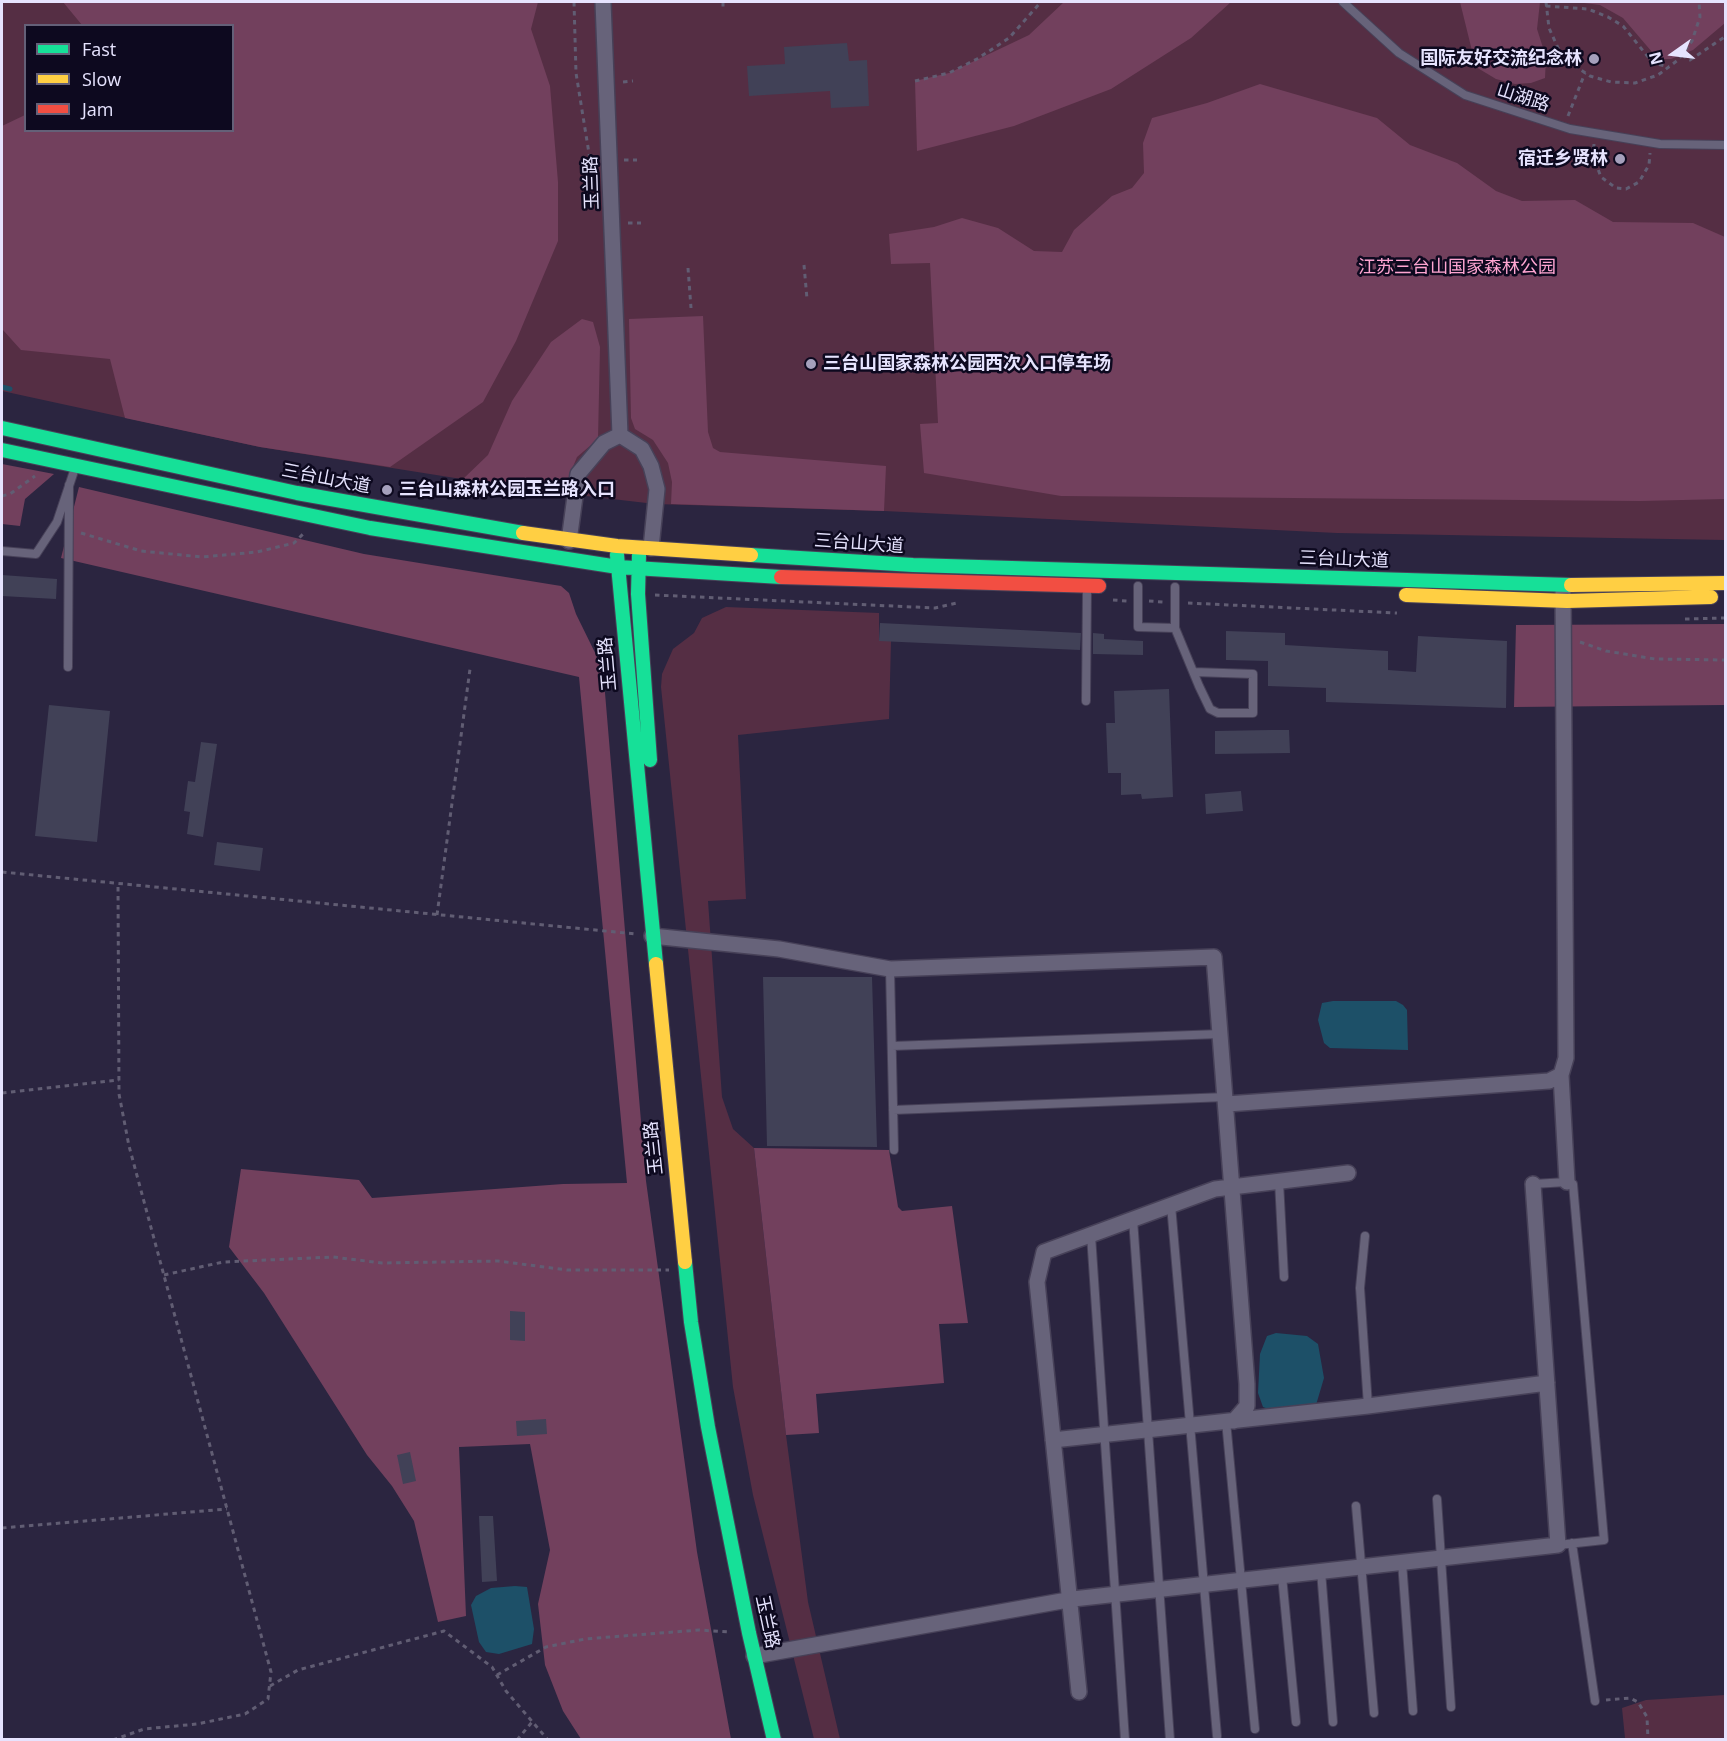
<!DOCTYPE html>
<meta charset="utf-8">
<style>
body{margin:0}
#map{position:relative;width:1727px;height:1741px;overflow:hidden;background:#2b2540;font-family:"Open Sans",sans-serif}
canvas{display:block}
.frame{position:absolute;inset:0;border:3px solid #e6e3fe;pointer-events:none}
.legend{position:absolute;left:24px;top:24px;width:210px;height:108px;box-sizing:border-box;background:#0d091f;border:2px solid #646078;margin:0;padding:8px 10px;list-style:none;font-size:18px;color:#e6e3fe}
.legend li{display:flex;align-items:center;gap:12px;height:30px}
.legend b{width:30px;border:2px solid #646078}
.north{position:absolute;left:1643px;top:24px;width:60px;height:60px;-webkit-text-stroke:4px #0d091f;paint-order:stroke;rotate:256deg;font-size:16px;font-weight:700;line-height:24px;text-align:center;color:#e6e3fe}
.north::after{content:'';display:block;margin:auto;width:21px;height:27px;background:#e6e3fe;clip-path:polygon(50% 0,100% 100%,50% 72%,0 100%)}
</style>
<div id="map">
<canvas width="1727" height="1741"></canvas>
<div class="frame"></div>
<ul class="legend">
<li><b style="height:8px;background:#16e098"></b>Fast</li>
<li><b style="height:8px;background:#ffcf43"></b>Slow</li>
<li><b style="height:8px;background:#f24e42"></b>Jam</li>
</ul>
<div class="north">N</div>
</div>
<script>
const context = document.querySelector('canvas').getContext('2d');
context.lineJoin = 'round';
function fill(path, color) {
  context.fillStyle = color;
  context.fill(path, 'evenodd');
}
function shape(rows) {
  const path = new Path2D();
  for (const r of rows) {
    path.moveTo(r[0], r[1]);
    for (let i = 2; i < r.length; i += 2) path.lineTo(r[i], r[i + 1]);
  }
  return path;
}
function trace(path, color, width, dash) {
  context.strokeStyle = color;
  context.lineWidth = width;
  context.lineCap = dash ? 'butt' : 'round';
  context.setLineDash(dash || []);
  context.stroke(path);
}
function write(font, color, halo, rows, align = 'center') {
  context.font = font + ' "Open Sans","Noto Sans SC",sans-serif';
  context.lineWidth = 5;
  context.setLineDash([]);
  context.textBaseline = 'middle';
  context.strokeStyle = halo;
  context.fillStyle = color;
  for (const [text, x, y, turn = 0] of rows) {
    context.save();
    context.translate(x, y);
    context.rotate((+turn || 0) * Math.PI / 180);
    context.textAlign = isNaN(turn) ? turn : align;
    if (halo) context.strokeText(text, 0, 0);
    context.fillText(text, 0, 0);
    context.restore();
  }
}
fill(shape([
 [2,2,1725,2,1725,540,1337,533,884,511,655,504,518,488,260,447,2,391],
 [26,26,232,26,232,130,26,130],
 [726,607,879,613,879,640,891,641,889,719,738,735,746,899,708,901,722,1097,733,1129,754,1148,786,1435,808,1602,840,1739,814,1739,753,1495,733,1387,661,687,662,674,673,649,694,633,702,618],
 [1725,1695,1725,1739,1614,1739,1625,1738,1622,1708,1646,1700]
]), '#552e44');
fill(shape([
 [63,2,538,2,531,29,550,86,558,182,558,241,516,341,483,402,390,467,260,447,125,418,110,359,21,350,3,330,2,322,2,126,25,115,26,130,232,130,232,26,82,25],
 [1064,2,1231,2,1191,38,1111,89,1014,126,917,151,915,81,949,73,1029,35],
 [1460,2,1540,2,1537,29,1546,57,1545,78,1531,83,1515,84,1496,79,1476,67],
 [1576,2,1725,2,1725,23,1693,50,1671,59,1658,59,1623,18,1600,5],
 [1260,84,1377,118,1410,145,1457,163,1496,191,1522,201,1575,200,1613,222,1693,223,1725,237,1725,499,1640,501,1061,496,924,473,920,424,938,423,930,263,891,264,889,234,934,227,962,218,998,228,1034,251,1062,252,1074,230,1112,196,1132,188,1144,173,1143,143,1152,118,1207,103],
 [703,316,708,432,713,448,720,452,886,466,884,511,671,504,672,482,668,463,653,440,635,429,631,418,629,319],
 [582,319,593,322,600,347,598,439,577,457,570,474,568,494,463,479,488,455,512,401,551,342],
 [2,464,54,474,25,499,20,526,2,524],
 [79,487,364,554,561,586,569,593,576,614,603,669,646,1181,697,1552,731,1739,581,1739,563,1711,545,1665,538,1604,550,1550,530,1444,459,1447,466,1616,438,1622,414,1521,392,1486,367,1455,264,1293,229,1247,241,1169,359,1180,372,1198,563,1184,627,1183,579,677,61,558],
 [1725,624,1725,705,1514,707,1516,625],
 [754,1148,889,1150,898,1207,902,1211,952,1206,968,1323,939,1324,944,1383,816,1394,819,1433,786,1435]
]), '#72405d');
fill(shape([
 [1333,1001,1396,1001,1403,1005,1407,1010,1408,1050,1330,1048,1324,1043,1318,1020,1322,1003],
 [1276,1333,1307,1336,1318,1344,1324,1378,1316,1405,1271,1410,1263,1407,1258,1393,1260,1354,1267,1336],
 [515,1586,527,1587,534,1629,532,1644,499,1654,486,1652,479,1642,471,1605,476,1596,491,1588]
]), '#1d5068');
trace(shape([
 [2,387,10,389]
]), '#1d5068', 5);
fill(shape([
 [847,43,849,61,867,60,869,106,831,108,830,91,749,96,747,66,785,64,784,47],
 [2,575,57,579,56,599,2,596],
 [880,623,1081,633,1080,650,879,641],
 [1226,631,1285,633,1285,645,1388,651,1388,670,1416,672,1418,636,1507,641,1506,708,1326,702,1326,688,1268,686,1268,661,1226,660],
 [1093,633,1104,634,1104,639,1143,641,1143,655,1093,654],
 [1169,689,1173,797,1142,799,1141,794,1121,795,1121,773,1108,773,1106,723,1115,723,1114,691],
 [49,705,110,711,97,842,35,836],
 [1271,730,1289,730,1290,753,1215,754,1215,731],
 [201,742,217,744,203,837,187,834,190,812,184,811,188,781,195,782],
 [1241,791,1243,811,1206,814,1205,794],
 [217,842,263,848,260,871,214,865],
 [763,977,872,977,877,1147,767,1146],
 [510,1311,525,1312,525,1341,510,1340],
 [546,1419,547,1434,517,1436,516,1421],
 [410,1452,416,1481,403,1484,397,1455],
 [479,1516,493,1516,497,1581,482,1582]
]), '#414157');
const lane = shape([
 [1343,2,1399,53,1465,95,1570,129,1660,144,1726,145],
 [2,551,36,554,57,522,75,468],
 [1138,586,1138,627,1175,628,1175,587],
 [1175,628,1199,686,1210,709,1218,713,1253,713,1253,674,1194,672],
 [68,667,69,485],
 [1086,701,1087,589],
 [890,969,894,1150],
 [892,1046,1220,1034],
 [893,1110,1226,1097],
 [1279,1181,1284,1277],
 [1533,1184,1567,1182,1573,1184,1604,1540,1558,1545],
 [1171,1205,1217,1736],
 [1133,1219,1170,1740],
 [1091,1235,1125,1740],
 [1365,1236,1360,1288,1368,1406],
 [1226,1421,1255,1729],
 [1437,1499,1451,1707],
 [1356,1506,1374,1713],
 [1572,1543,1595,1701],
 [1402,1562,1413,1711],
 [1321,1571,1333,1722],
 [1282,1576,1296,1722]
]);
const street = shape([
 [603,2,620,435],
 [569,541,578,474,604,443,620,435,642,449,651,466,657,489,651,548],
 [1563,591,1566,1058,1561,1075,1567,1182],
 [652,936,779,949,890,969,1214,957,1247,1384,1247,1406,1234,1421],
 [1227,1104,1549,1081,1561,1075],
 [1053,1440,1368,1406,1547,1383],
 [754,1656,1073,1599,1558,1545,1533,1184],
 [1079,1692,1037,1282,1044,1252,1215,1189,1348,1173]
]);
const fast = shape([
 [2,428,297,493,523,533],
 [2,450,370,528,618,567,781,577],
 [617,555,656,964],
 [639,555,638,594,650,760],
 [751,555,913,565,1571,585],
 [685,1262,691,1322,708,1427,749,1633,774,1740]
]);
const slow = shape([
 [523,533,617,546,751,555],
 [1571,585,1726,583],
 [1406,595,1567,601,1711,597],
 [656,964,685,1262]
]);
const jam = shape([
 [781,577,1099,586]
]);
trace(lane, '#474158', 10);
trace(street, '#474158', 18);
trace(fast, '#474158', 16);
trace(slow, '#474158', 16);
trace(jam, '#474158', 16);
trace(shape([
 [574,2,576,73,592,172],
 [723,2,723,9],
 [1546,2,1549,28,1558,48,1572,64,1590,76,1611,82,1635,83,1658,75,1678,60,1692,41,1700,17,1699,2],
 [1546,6,1588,9,1608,17,1623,26,1653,63,1669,67],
 [1682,55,1690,60,1726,36],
 [915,81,949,73,977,59,1009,38,1041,2],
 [623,82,633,81],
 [1568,116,1585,73],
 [1594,144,1593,156,1601,177,1616,188,1626,189,1639,182,1649,165,1650,153],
 [624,160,637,160],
 [628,223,641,223],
 [804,265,807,299],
 [688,268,691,308],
 [2,496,10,494,35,476],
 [81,533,141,551,202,557,257,552,294,543,303,534],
 [655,595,935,608,957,603],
 [1113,600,1127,601],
 [1149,601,1163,602],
 [1188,603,1397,613],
 [1685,619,1726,618],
 [1580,642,1606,651,1655,659,1726,660],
 [2,872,636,934],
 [437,915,470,669],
 [2,1093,119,1080],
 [164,1275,223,1262,333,1257,382,1263,498,1261,567,1270,669,1270],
 [2,1528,227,1509],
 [497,1675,546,1647,585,1639,699,1630,729,1632],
 [270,1686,298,1670,444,1631,492,1667,506,1691,548,1740],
 [1606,1700,1630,1698,1638,1702,1647,1717,1648,1740],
 [113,1740,144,1729,197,1724,245,1714,268,1699,271,1672,129,1146,119,1094,118,884],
 [517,1740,532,1722]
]), '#615d73', 3, [4.5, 4.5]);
trace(lane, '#67637a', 8);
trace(street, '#67637a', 15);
trace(fast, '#16e098', 14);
trace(slow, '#ffcf43', 14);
trace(jam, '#f24e42', 14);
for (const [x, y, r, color] of [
 [1594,59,6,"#a5a0bc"],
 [1620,159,6,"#a5a0bc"],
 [811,364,6,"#a5a0bc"],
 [387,490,6,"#a5a0bc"]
]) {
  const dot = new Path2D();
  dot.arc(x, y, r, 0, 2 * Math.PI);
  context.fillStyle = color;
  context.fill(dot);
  trace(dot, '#0d091f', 2);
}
write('bold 18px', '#e6e3fe', '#0d091f', [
 ["国际友好交流纪念林",1582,59],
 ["宿迁乡贤林",1608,159],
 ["三台山国家森林公园西次入口停车场",823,364,"left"],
 ["三台山森林公园玉兰路入口",399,490,"left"]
], 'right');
write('18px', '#e6e3fe', '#0d091f', [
 ["山湖路",1523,98,18],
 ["玉兰路",592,183,-92],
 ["三台山大道",326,479,11],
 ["三台山大道",859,544,4],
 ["三台山大道",1344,560,2],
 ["玉兰路",608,664,-95],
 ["玉兰路",654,1148,-96],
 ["玉兰路",767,1622,78]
]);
write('18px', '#fea5d1', '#0d091f', [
 ["江苏三台山国家森林公园",1457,268]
]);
</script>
